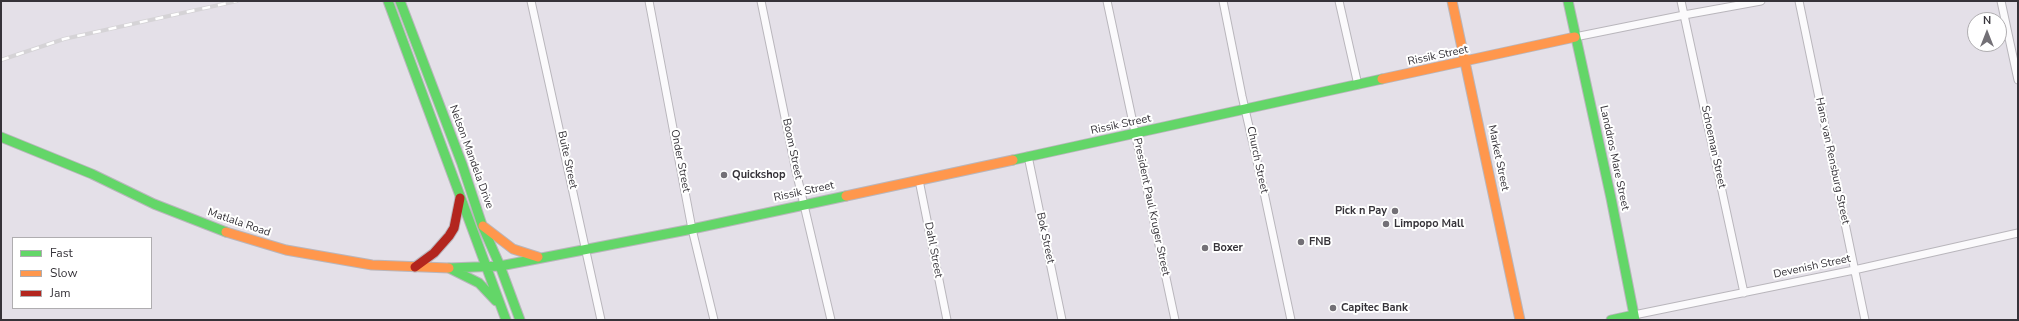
<!DOCTYPE html>
<style>
body{margin:0}
#map{position:relative;width:2019px;height:321px;overflow:hidden;background:#e4e0e8;font-family:"Nunito Sans",sans-serif}
canvas{display:block}
.frame{position:absolute;inset:0;border:2px solid #363339;pointer-events:none}
.legend{position:absolute;left:12px;top:237px;width:140px;height:72px;box-sizing:border-box;background:#fff;border:1px solid #afadb0;margin:0;padding:5px 7px;list-style:none;font-size:12px;color:#363339}
.legend li{display:flex;align-items:center;gap:8px;height:20px}
.legend b{width:20px;border:1px solid #afadb0}
.north{position:absolute;left:1967px;top:12px;width:40px;height:40px;box-sizing:border-box;background:#fff;border:1px solid #afadb0;border-radius:50%;rotate:0deg;font-size:11px;font-weight:700;line-height:16px;text-align:center;color:#363339}
.north::after{content:'';display:block;margin:auto;width:14px;height:18px;background:#737076;clip-path:polygon(50% 0,100% 100%,50% 72%,0 100%)}
</style>
<div id="map">
<canvas width="2019" height="321"></canvas>
<div class="frame"></div>
<ul class="legend">
<li><b style="height:5px;background:#63d668"></b>Fast</li>
<li><b style="height:5px;background:#ff974d"></b>Slow</li>
<li><b style="height:5px;background:#b3261e"></b>Jam</li>
</ul>
<div class="north">N</div>
</div>
<script>
const context = document.querySelector('canvas').getContext('2d');
context.lineJoin = 'round';
function shape(rows) {
  const path = new Path2D();
  for (const r of rows) {
    path.moveTo(r[0], r[1]);
    for (let i = 2; i < r.length; i += 2) path.lineTo(r[i], r[i + 1]);
  }
  return path;
}
function trace(path, color, width, dash) {
  context.strokeStyle = color;
  context.lineWidth = width;
  context.lineCap = dash ? 'butt' : 'round';
  context.setLineDash(dash || []);
  context.stroke(path);
}
function write(font, color, halo, rows, align = 'center') {
  context.font = font + ' "Nunito Sans",sans-serif';
  context.lineWidth = 4;
  context.setLineDash([]);
  context.textBaseline = 'middle';
  context.strokeStyle = halo;
  context.fillStyle = color;
  for (const [text, x, y, turn = 0] of rows) {
    context.save();
    context.translate(x, y);
    context.rotate((+turn || 0) * Math.PI / 180);
    context.textAlign = isNaN(turn) ? turn : align;
    if (halo) context.strokeText(text, 0, 0);
    context.fillText(text, 0, 0);
    context.restore();
  }
}
const street = shape([
 [531,1,601,320],
 [649,1,692,229,714,320],
 [761,1,796,171,831,320],
 [1107,1,1175,320],
 [1223,1,1242,96,1262,183,1291,320],
 [1339,1,1358,85],
 [1681,1,1744,293],
 [1799,1,1865,320],
 [2001,1,2018,80],
 [1575,37,1684,15,1761,1],
 [1028,156,1062,320],
 [919,180,947,320],
 [1634,315,1854,270,2018,233]
]);
const fast = shape([
 [388,1,506,320],
 [400,1,462,164,482,225,500,266,520,320],
 [1568,1,1611,198,1635,320],
 [1,137,92,174,154,204,226,232],
 [1013,160,1382,79],
 [449,268,500,266,692,229,846,196],
 [451,269,479,283,496,301],
 [1611,320,1634,315]
]);
const slow = shape([
 [1452,1,1520,320],
 [1382,79,1575,37],
 [846,196,1013,160],
 [483,226,513,249,538,257],
 [226,232,286,250,372,265,449,268]
]);
const jam = shape([
 [415,267,434,253,449,236,454,228,460,198]
]);
trace(street, '#b9b6bc', 9);
trace(fast, '#b9b6bc', 11);
trace(slow, '#b9b6bc', 11);
trace(jam, '#b9b6bc', 11);
trace(street, '#fbfafc', 7);
trace(fast, '#63d668', 9);
trace(slow, '#ff974d', 9);
trace(jam, '#b3261e', 9);
const rail = shape([
 [1,60,64,39,237,1]
]);
trace(rail, '#d5d3d6', 4);
trace(rail, '#fff', 2.5, [8]);
for (const [x, y, r, color] of [
 [724,175,4,"#737076"],
 [1395,211,4,"#737076"],
 [1386,224,4,"#737076"],
 [1301,242,4,"#737076"],
 [1205,248,4,"#737076"],
 [1333,308,4,"#737076"]
]) {
  const dot = new Path2D();
  dot.arc(x, y, r, 0, 2 * Math.PI);
  context.fillStyle = color;
  context.fill(dot);
  trace(dot, '#fff', 1.5);
}
write('11px', '#363339', '#fff', [
 ["Rissik Street",1438,56,-12],
 ["Rissik Street",1121,125,-12],
 ["Schoeman Street",1713,147,78],
 ["Boom Street",792,149,78],
 ["Nelson Mandela Drive",471,157,70],
 ["Market Street",1498,158,78],
 ["Landdros Mare Street",1614,158,78],
 ["Buite Street",567,160,78],
 ["Church Street",1257,160,78],
 ["Onder Street",680,161,79],
 ["Hans van Rensburg Street",1832,161,78],
 ["Rissik Street",804,192,-12],
 ["President Paul Kruger Street",1151,207,78],
 ["Matlala Road",239,223,19],
 ["Bok Street",1045,238,78],
 ["Dahl Street",933,250,79],
 ["Devenish Street",1812,267,-12]
]);
write('bold 11px', '#363339', '#fff', [
 ["Quickshop",732,175],
 ["Pick n Pay",1387,211,"right"],
 ["Limpopo Mall",1394,224],
 ["FNB",1309,242],
 ["Boxer",1213,248],
 ["Capitec Bank",1341,308]
], 'left');
</script>
